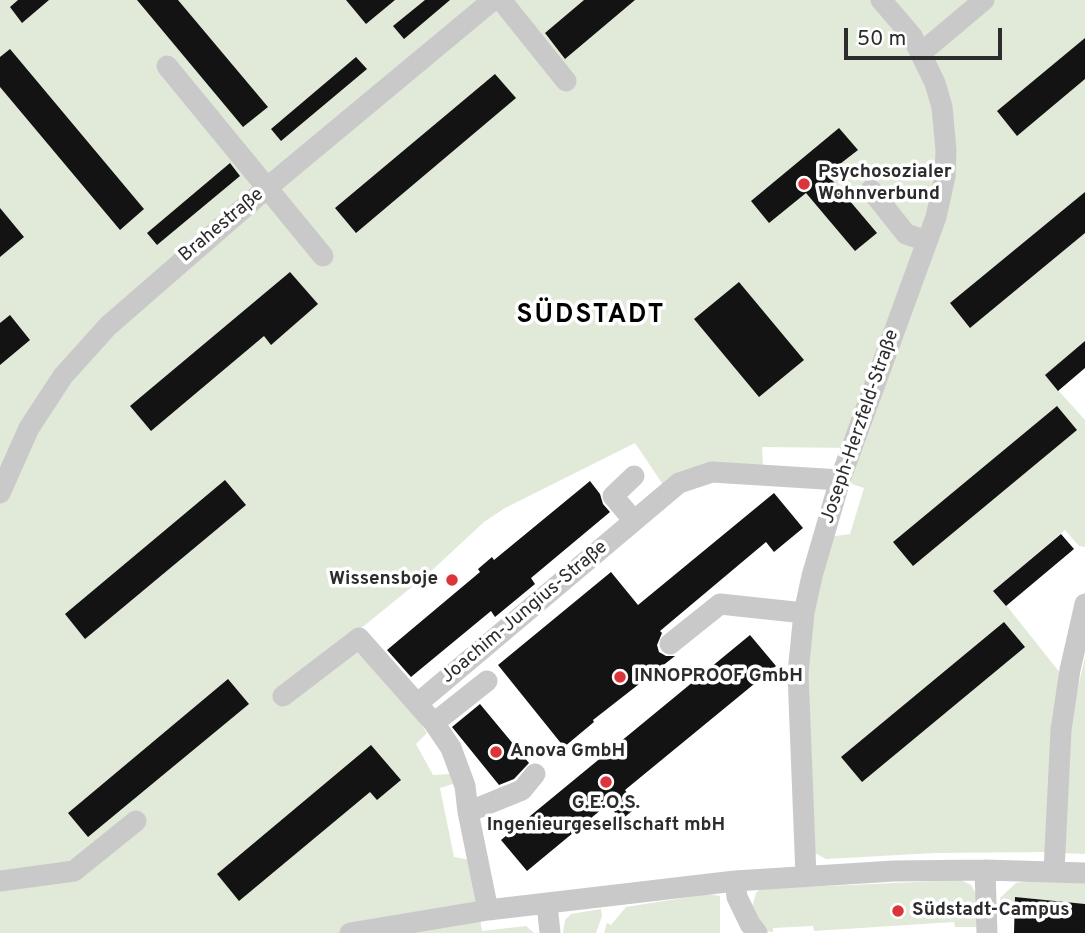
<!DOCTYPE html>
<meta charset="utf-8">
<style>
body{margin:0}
#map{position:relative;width:1085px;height:933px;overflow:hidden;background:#fff;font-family:Overpass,sans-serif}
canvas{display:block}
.scale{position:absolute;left:844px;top:28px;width:158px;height:32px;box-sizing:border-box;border:4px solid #2c2c2c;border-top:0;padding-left:9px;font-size:21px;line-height:24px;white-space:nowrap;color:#2c2c2c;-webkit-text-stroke:5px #fff;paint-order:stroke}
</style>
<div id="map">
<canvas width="1085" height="933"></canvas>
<div class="scale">50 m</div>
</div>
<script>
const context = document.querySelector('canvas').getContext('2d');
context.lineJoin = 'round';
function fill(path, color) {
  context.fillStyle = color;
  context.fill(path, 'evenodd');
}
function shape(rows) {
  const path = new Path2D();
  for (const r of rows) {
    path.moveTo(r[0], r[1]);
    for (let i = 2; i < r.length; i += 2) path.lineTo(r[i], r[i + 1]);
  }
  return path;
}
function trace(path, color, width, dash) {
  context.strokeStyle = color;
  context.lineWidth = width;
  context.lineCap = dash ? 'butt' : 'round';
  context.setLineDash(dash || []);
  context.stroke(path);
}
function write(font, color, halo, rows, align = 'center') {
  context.font = font + ' Overpass,sans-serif';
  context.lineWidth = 7;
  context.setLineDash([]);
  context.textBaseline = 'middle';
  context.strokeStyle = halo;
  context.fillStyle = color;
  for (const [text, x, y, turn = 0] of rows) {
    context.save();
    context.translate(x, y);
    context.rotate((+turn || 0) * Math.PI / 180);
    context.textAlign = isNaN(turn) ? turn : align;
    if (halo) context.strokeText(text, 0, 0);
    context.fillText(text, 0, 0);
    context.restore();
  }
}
fill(shape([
 [0,0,1085,0,1085,342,1058,390,1085,420,1085,547,1079,546,1065,530,994,590,1065,679,1047,852,935,853,826,859,813,852,807,653,829,537,850,534,864,488,846,482,858,448,762,447,763,465,666,489,635,443,505,508,484,522,429,573,359,630,427,733,416,744,433,775,450,774,453,784,440,788,454,857,471,860,482,931,526,926,534,933,0,933],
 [1085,657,1085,854,1061,853,1065,744],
 [961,880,971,885,976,894,978,926,976,927,955,927,954,922,814,931,813,926,773,928,773,932,763,931,751,911,756,893,760,889],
 [1030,881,1085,883,1085,904,1015,897,1014,919,1004,916,1000,911,1000,898,1016,883],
 [708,894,720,896,720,933,604,933,607,923,611,925,626,907],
 [601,909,602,916,596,933,563,933,565,920,571,914]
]), '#e1e9d9');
fill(shape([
 [18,0,49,0,22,23,10,7],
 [137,0,178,0,268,107,243,127],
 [346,0,395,0,366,24],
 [425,0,450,0,404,39,393,26],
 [584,0,635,0,565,59,545,33],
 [1085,38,1085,79,1017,136,997,111],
 [10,49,144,209,120,230,0,87,0,57],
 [356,57,367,69,281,141,271,129],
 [495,74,516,98,356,233,335,208],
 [839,128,858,150,827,174,877,233,855,251,806,193,769,223,751,201],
 [230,163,240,176,157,245,147,233],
 [1085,192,1085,233,970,328,950,303],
 [0,208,24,237,0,257],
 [290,272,318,304,271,345,264,336,151,431,130,406],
 [739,282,804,360,759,397,694,319],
 [10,315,30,340,0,365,0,323],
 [1085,341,1085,368,1058,391,1045,375],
 [1057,406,1077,430,913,566,893,542],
 [225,480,246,505,85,639,65,614],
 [590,481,600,494,603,504,610,512,531,578,535,584,495,617,491,611,411,677,387,650,480,572,478,569,492,557,494,560],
 [774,493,803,528,774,552,766,542,660,631,662,633,657,645,659,652,666,656,675,656,593,720,594,722,564,747,498,665,611,572,638,605],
 [1061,534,1074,549,1006,606,993,591],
 [1004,622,1025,647,862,782,841,757],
 [750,635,776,666,625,790,637,807,621,820,608,804,527,871,501,840],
 [228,679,249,704,88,837,68,813],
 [480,704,529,763,514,779,499,785,452,727],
 [371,745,401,780,377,800,370,792,239,901,217,874],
 [1015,897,1085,904,1085,933,1014,933]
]), '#131313');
trace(shape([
 [501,0,566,81],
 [921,53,984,0],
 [167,66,323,256],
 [871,190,906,234,927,241],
 [634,476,613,496,634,521],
 [0,493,29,428,63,376,108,326,268,187,493,0],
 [670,644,720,604,804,613],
 [283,696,359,638,434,723,451,748,465,786,468,812,488,910],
 [417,704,679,483,712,472,840,480],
 [434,723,487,681],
 [468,812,522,790,535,774],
 [985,870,987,933],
 [1054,871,1061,730,1070,670,1085,604],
 [806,876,798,673,804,613,812,576,840,480,936,217,945,176,946,150,942,107,935,83,912,36,881,0],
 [0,881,74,871,136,821],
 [735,881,737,897,750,924,757,933],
 [547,904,550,933],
 [350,933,488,910,735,881,894,871,985,870,1085,873]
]), '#c9c9c9', 21);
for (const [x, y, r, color] of [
 [804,184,7,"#db353b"],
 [452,580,7,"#db353b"],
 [620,677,7,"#db353b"],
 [496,752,7,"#db353b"],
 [606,782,7,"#db353b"],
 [898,911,7,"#db353b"]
]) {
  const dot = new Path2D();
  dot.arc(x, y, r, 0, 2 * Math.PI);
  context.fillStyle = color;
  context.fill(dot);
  trace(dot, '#fff', 2.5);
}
write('bold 19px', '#2c2c2c', '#fff', [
 ["Psychosozialer",818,173],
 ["Wohnverbund",818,195],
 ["Wissensboje",438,580,"right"],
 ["INNOPROOF GmbH",634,677],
 ["Anova GmbH",510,752],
 ["G.E.O.S.",606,804,"center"],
 ["Ingenieurgesellschaft mbH",606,826,"center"],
 ["Südstadt-Campus",912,911]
], 'left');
write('19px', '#2c2c2c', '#fff', [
 ["Brahestraße",222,226,-40],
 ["Joseph-Herzfeld-Straße",861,427,-71],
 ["Joachim-Jungius-Straße",525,613,-40]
]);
context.letterSpacing = '2px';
write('bold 26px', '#000', '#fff', [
 ["SÜDSTADT",591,317]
]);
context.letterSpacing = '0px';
</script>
